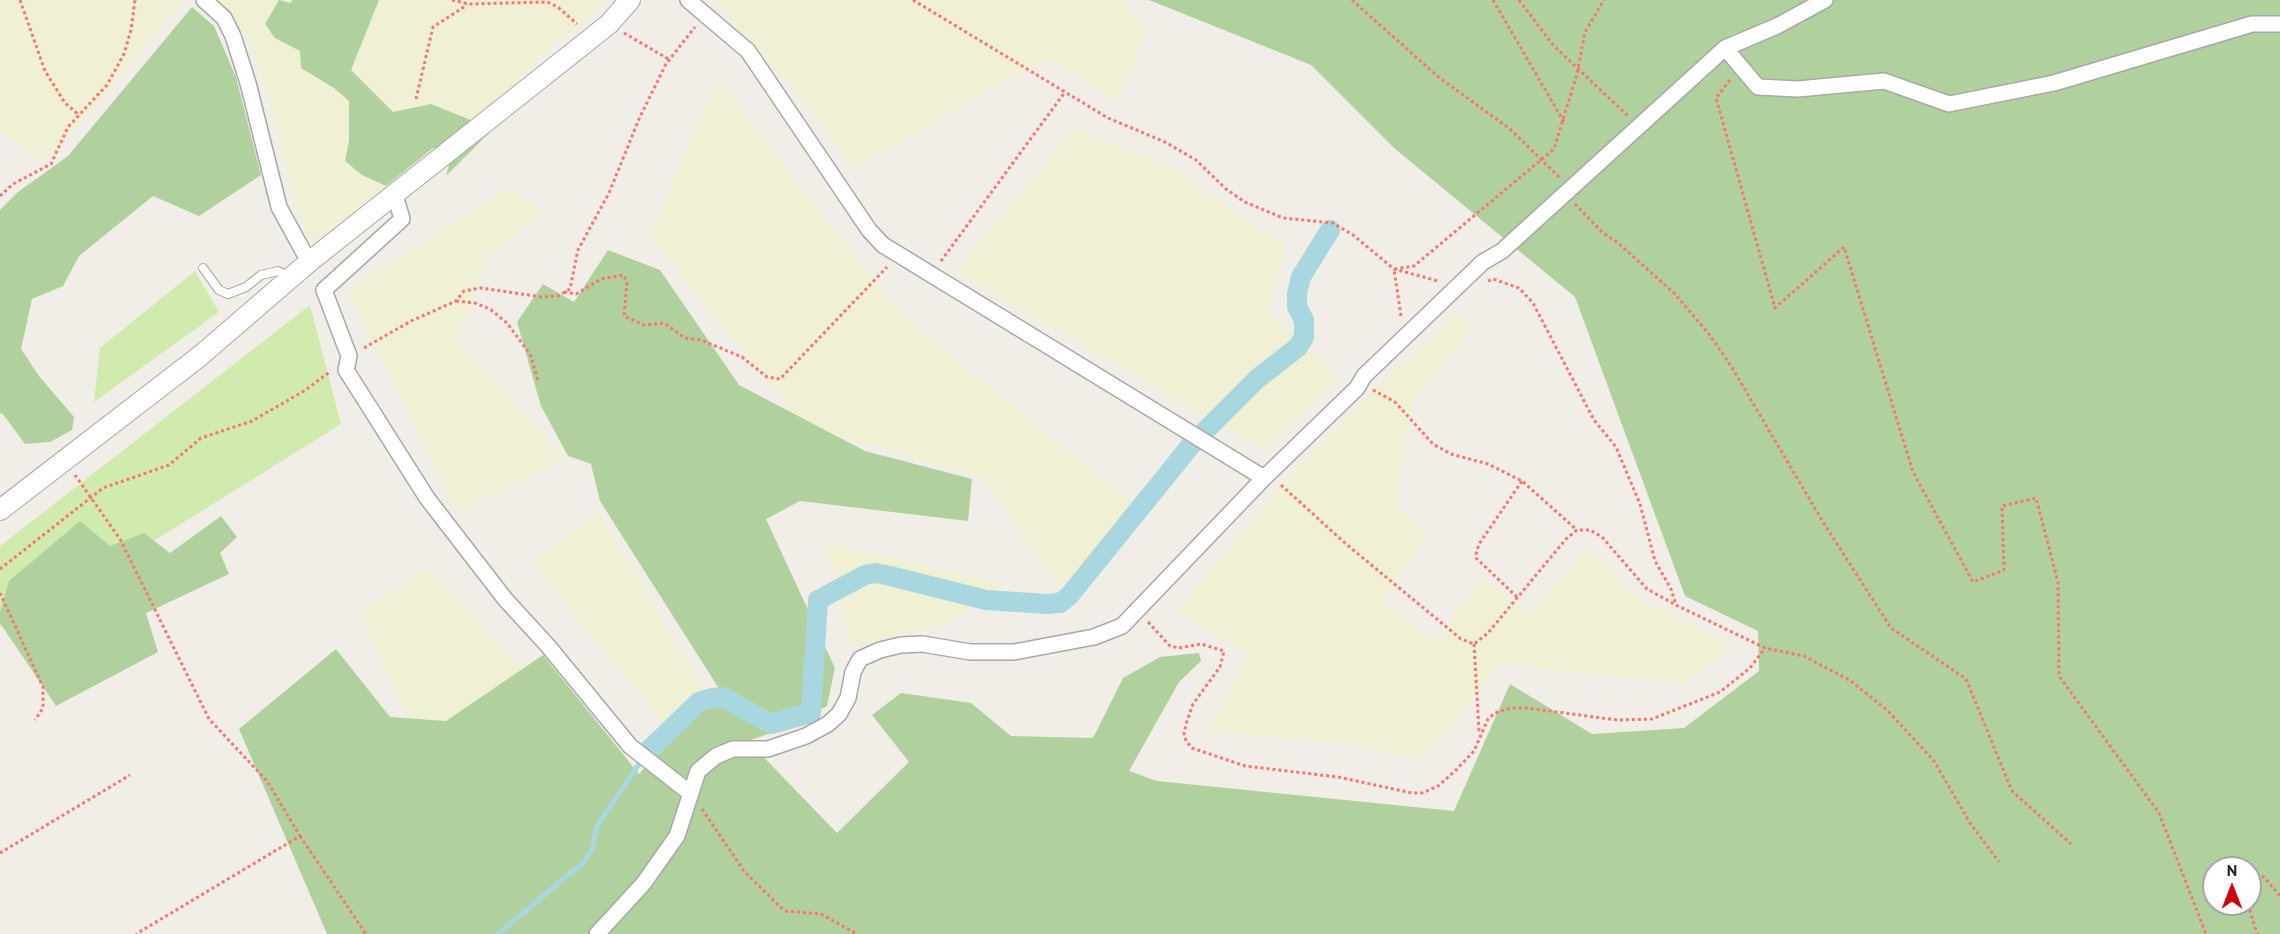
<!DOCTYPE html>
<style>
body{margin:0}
#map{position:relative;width:2280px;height:934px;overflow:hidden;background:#f1eee8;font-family:"PT Sans",sans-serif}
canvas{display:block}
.north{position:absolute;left:2202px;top:856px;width:60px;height:60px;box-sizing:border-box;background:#fff;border:2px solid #a6a6a6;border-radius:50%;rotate:0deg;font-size:16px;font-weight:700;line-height:24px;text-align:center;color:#212121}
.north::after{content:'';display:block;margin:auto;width:21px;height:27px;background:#d20010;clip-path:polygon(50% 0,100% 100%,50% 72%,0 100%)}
</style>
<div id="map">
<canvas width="2280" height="934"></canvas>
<div class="north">N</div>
</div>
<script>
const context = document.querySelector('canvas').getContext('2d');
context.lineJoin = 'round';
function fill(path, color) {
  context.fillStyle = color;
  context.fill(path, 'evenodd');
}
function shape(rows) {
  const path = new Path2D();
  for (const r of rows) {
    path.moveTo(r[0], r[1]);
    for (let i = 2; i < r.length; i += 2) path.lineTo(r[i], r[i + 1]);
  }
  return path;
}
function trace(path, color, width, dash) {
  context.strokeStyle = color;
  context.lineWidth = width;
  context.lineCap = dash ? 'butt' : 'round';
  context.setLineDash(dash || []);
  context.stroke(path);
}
fill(shape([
 [0,0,184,0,46,165,0,129],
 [195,0,609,0,609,1,543,55,520,85,319,245,318,238,309,245,254,50,251,51,250,37],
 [713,0,1122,0,1147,31,1117,103,1047,57,853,170,812,110],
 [717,79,883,292,913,324,1145,514,1059,588,984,478,803,425,649,236],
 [1073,130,1168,164,1285,246,1268,310,1339,379,1263,450,956,271],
 [507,189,546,211,487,257,457,343,567,460,457,510,347,290],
 [1456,314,1473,326,1411,405,1397,504,1427,538,1382,599,1434,641,1483,579,1529,614,1586,549,1606,562,1629,595,1734,645,1686,683,1499,664,1465,710,1417,759,1354,744,1208,731,1248,654,1177,612,1292,473,1366,398],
 [600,513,704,691,665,726,531,561],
 [826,542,1004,585,945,624,851,646],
 [427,569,528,675,460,734,409,725,360,612]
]), '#f0f0d4');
fill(shape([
 [195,271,219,312,94,402,100,348],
 [310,305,341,424,24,622,0,627,0,546]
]), '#d1ebaf');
fill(shape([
 [279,0,290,3,293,0,379,0,351,70,393,112,431,104,493,129,446,176,452,154,433,148,386,186,362,175,345,161,349,141,349,101,334,88,301,68,300,51,275,38,265,24],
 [1149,0,2280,0,2280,934,327,934,239,729,336,649,390,717,446,721,543,655,639,774,718,687,600,501,591,464,568,456,541,406,517,322,543,284,574,302,608,250,660,270,739,385,865,451,972,479,968,521,800,501,766,519,835,668,827,706,788,727,748,741,837,833,909,762,872,715,901,693,971,703,1011,736,1093,738,1123,678,1160,657,1199,653,1201,661,1179,682,1129,771,1157,781,1454,811,1510,684,1592,734,1684,728,1759,671,1758,631,1685,596,1575,297,1394,148,1311,65],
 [2214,868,2250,868,2250,904,2214,904],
 [192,7,214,26,236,77,261,175,199,216,153,196,79,256,63,286,32,299,21,349,39,376,74,417,72,430,50,442,25,444,2,413,0,414,0,210,18,192,68,156],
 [221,516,237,537,220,553,229,574,146,613,158,652,56,706,0,623,0,612,9,581,80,521,110,546,144,533,170,553]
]), '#b0d19d');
trace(shape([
 [498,934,585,861,592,849,597,826,639,764]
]), '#a9d7df', 5);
trace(shape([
 [647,752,699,702,712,698,723,697,771,724,811,713,818,600,865,575,876,573,890,576,986,600,1047,604,1060,603,1069,596,1192,444,1257,379,1298,347,1304,337,1304,320,1297,307,1297,293,1301,277,1330,230]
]), '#a9d7df', 20);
const service = shape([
 [203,268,219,290,228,294,246,287,261,275,278,271,290,277]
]);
const minor = shape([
 [204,0,224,18,233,36,248,83,279,207,309,262],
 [688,0,748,51,869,230,883,245,1264,478],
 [1725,48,1758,87,1798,89,1884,81,1949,104,2054,83,2252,24,2280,24],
 [395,195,402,219,324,290,349,356,346,370,427,498,505,599,548,646,630,746,690,793],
 [597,934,643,884,677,836,698,771,716,756,733,749,768,749,806,736,828,724,839,714,848,698,853,672,860,659,880,650,901,645,923,644,970,652,1014,652,1094,637,1122,626,1264,478,1357,388,1364,376,1483,262,1502,251,1725,48,1777,26,1825,0]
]);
const tertiary = shape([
 [0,510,200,356,309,262,609,24,630,0]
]);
trace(service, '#a8a8a8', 10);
trace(minor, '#a8a8a8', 18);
trace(tertiary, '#a8a8a8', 22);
trace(shape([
 [20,0,45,71,65,103,78,114],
 [452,0,469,4,547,2,558,7,577,24],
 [913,0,1108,118,1165,142,1196,160,1226,189,1245,202,1283,218,1333,223,1353,235,1394,269,1438,281],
 [1352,0,1437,76,1510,129,1560,178],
 [1493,0,1564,122],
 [1519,0,1553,45,1628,116],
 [624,33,670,60],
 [1730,80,1716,98,1775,308,1844,247,1913,472,1973,582,2004,570,2002,506,2036,498,2058,582,2059,676,2159,813,2206,934],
 [416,99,433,27,467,5],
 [0,196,13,184,51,164,68,127,107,85,124,54,131,30,135,0],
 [1575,204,1603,233,1617,242,1674,293,1709,334,1731,366,1823,522,1891,628,1966,679,2012,791,2071,844],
 [941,261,1065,92],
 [1488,281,1493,279,1519,288,1533,303,1594,420,1616,447,1640,504,1655,561,1671,589,1676,605,1765,648,1804,656,1851,681,1888,711,1934,761,1970,823,1999,862],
 [564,292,576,294,601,279,623,275,627,282,624,316,644,325,664,323,685,338,701,340,742,357,767,377,780,379,887,267],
 [456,301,475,303,490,309,507,323,530,354,538,380],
 [1401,316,1394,269,1414,266,1554,149,1577,74,1585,32,1604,0],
 [364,348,411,321,456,301,464,291,481,288,542,297,558,296,570,289,578,250,609,193,639,119,666,64,695,27],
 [1373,390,1395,402,1433,444,1451,454,1488,464,1522,481,1577,530],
 [75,475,120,539,209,719,267,781,300,836,136,934],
 [1281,485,1346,544,1461,639,1474,644,1488,633,1566,539,1577,530,1590,530,1602,537,1647,589,1676,605],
 [0,569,103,488,169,465,201,438,252,421,304,391,331,371],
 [0,593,43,687,43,708,35,720],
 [1517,597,1476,558,1476,554,1479,544,1522,481],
 [1148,622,1170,646,1179,648,1201,644,1224,651,1220,667,1193,704,1187,721,1184,733,1186,741,1192,748,1245,766,1338,777,1412,793,1422,793,1438,786,1455,771,1474,751,1488,719,1495,713,1511,708,1527,708,1617,720,1652,719,1720,692,1750,668,1765,648],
 [1474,644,1479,730,1482,733],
 [702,809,744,871,779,906,786,911,821,914,857,934],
 [300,836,366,934],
 [0,853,130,775],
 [2250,874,2264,877,2280,896],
 [2248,904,2257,934]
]), '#fa7470', 3, [3, 3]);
trace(service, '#fff', 8);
trace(minor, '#fff', 15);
trace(tertiary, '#fff', 20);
</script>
